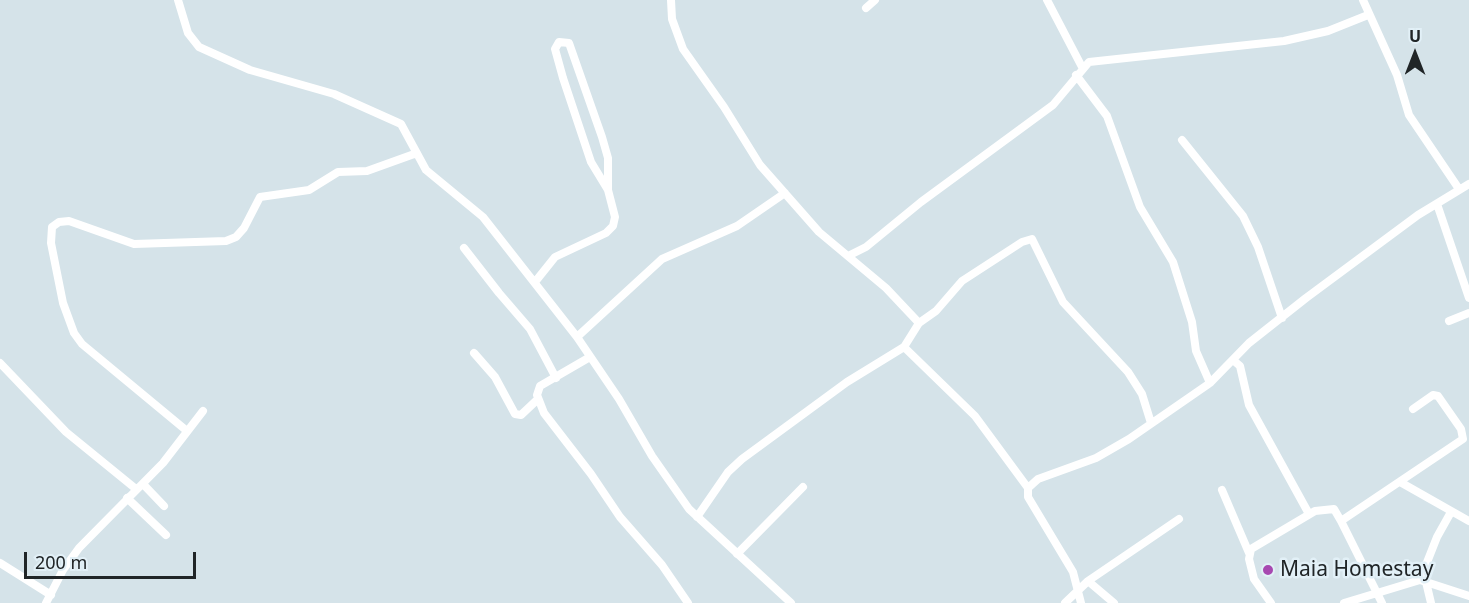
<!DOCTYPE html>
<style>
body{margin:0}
#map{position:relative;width:1469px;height:603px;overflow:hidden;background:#d5e3e9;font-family:"Noto Sans",sans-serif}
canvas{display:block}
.north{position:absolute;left:1385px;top:24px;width:60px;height:60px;-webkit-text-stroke:4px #e2f0f7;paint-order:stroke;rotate:0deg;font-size:16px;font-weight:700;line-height:24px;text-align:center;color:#202527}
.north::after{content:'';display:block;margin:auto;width:21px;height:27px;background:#202527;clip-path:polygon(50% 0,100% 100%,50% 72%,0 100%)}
.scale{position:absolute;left:24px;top:552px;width:172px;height:27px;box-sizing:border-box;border:3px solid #202527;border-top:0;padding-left:8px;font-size:18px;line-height:21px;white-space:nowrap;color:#202527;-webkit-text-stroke:4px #e2f0f7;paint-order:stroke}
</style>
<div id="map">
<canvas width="1469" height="603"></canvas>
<div class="north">U</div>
<div class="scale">200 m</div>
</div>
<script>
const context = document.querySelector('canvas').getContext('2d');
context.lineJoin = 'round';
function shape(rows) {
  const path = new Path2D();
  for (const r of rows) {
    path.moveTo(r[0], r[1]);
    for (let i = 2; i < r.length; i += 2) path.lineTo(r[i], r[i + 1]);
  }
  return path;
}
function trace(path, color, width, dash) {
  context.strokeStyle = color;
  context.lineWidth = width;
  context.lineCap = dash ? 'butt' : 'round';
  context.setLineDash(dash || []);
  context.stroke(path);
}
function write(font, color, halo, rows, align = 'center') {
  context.font = font + ' "Noto Sans",sans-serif';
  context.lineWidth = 5;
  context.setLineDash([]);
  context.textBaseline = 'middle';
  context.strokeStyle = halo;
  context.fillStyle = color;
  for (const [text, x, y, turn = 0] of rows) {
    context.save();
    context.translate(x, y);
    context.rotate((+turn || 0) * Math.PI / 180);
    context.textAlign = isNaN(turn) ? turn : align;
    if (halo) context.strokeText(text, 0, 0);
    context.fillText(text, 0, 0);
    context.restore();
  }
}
trace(shape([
 [178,0,188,33,199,47,250,70,334,94,401,124,426,170,483,217,577,337,619,399,652,456,689,509,791,603],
 [671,0,672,19,683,49,724,107,760,165,819,232,886,288,919,323,936,311,962,281,1022,242,1032,239,1063,302,1128,372,1142,394,1151,423],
 [1047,0,1082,67],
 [1363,0,1397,75,1409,115,1459,189],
 [866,8,875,0],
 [1076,75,1107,116,1140,207,1173,262,1192,322,1196,351,1210,383],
 [1182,140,1243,216,1258,247,1282,318],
 [1437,204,1469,298],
 [464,248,499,293,530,329,556,378],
 [848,256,866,247,921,202,1053,105,1089,62,1284,41,1328,31,1368,15],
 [535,282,555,257,606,233,613,226,615,217,608,190,591,162,563,78,555,49,559,42,569,43,602,137,608,158,608,190],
 [1449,321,1469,313],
 [919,323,904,347,975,416,1028,488],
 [577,337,662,259,737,226,785,193],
 [474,353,495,377,515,414,521,415,538,399],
 [590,357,540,386,537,395,544,413,591,474,620,517,662,565,688,603],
 [1233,360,1240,366,1249,405,1309,514],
 [0,363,66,432,136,489],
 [187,431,82,344,74,333,63,303,51,243,52,227,59,222,69,221,134,244,226,241,236,237,244,228,260,197,309,190,338,172,367,171,417,153],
 [1400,482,1469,521],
 [143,484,164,506],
 [1222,490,1249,553],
 [127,498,166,535],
 [697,517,728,472,742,459,847,382,904,347],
 [1341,521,1382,603],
 [737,554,803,487],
 [0,563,51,595],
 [1420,580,1437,537,1451,512],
 [1088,581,1114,603],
 [1426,582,1431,603],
 [46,603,63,570,79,548,163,463,203,411],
 [1065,603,1088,581,1179,519],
 [1081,603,1073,572,1028,497,1028,488,1038,479,1096,458,1129,439,1210,383,1249,343,1306,298,1418,215,1469,184],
 [1271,603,1254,579,1249,559,1251,549,1315,511,1334,509,1341,521,1463,439,1461,429,1438,396,1433,395,1413,409],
 [1344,603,1420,580,1469,596]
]), '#fff', 8);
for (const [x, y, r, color] of [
 [1268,570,6,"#a748b0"]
]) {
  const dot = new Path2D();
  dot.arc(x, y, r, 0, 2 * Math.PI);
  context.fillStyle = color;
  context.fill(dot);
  trace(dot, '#e2f0f7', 2);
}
write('21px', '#202527', '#e2f0f7', [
 ["Maia Homestay",1280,570]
], 'left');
</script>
